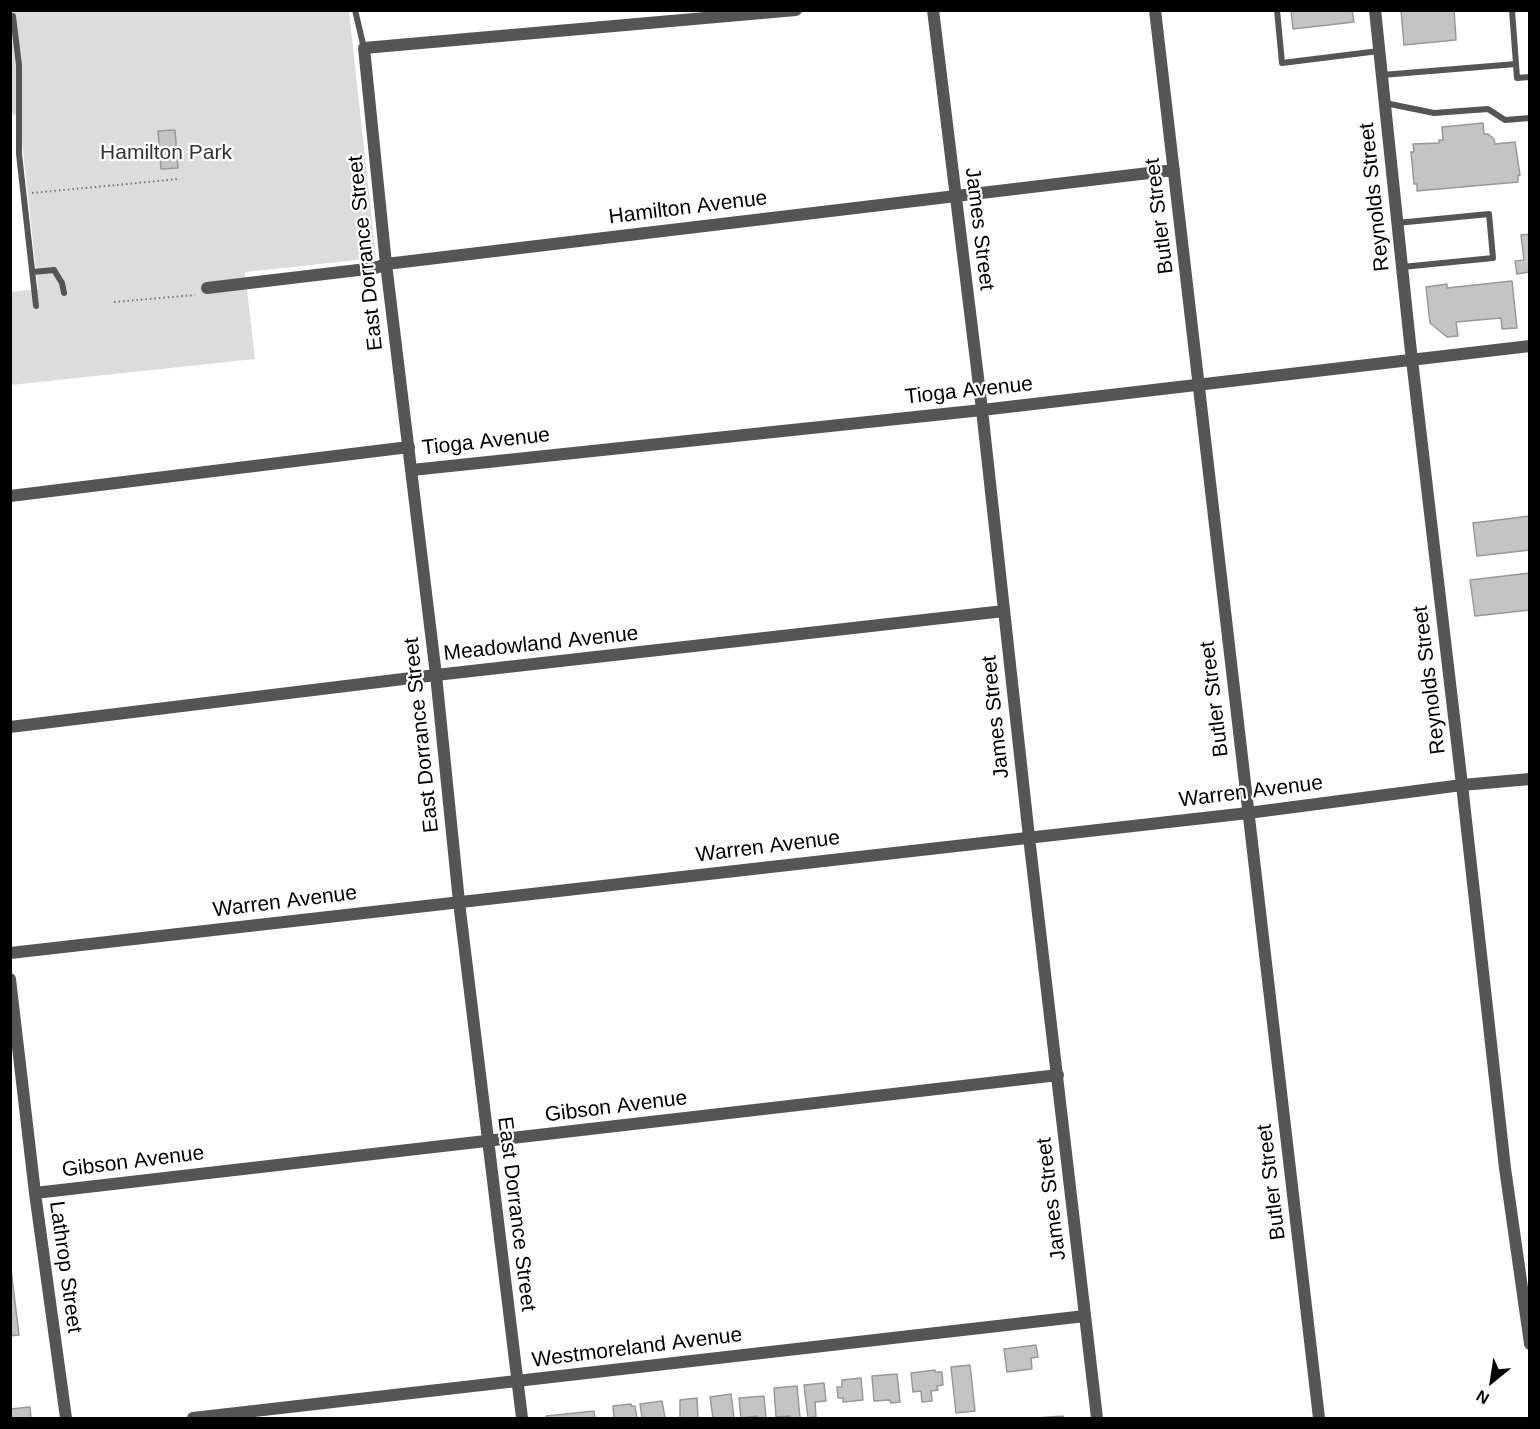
<!DOCTYPE html>
<style>
body{margin:0}
#map{position:relative;width:1540px;height:1429px;overflow:hidden;background:#fff;font-family:Helvetica,sans-serif}
canvas{display:block}
.frame{position:absolute;inset:0;border:12px solid #000;pointer-events:none}
.north{position:absolute;left:1462px;top:1351px;width:60px;height:60px;-webkit-text-stroke:4px #fff;paint-order:stroke;rotate:210deg;font-size:16px;font-weight:700;line-height:24px;text-align:center;color:#000}
.north::after{content:'';display:block;margin:auto;width:21px;height:27px;background:#000;clip-path:polygon(50% 0,100% 100%,50% 72%,0 100%)}
</style>
<div id="map">
<canvas width="1540" height="1429"></canvas>
<div class="frame"></div>
<div class="north">N</div>
</div>
<script>
const context = document.querySelector('canvas').getContext('2d');
context.lineJoin = 'round';
function fill(path, color) {
  context.fillStyle = color;
  context.fill(path, 'evenodd');
}
function shape(rows) {
  const path = new Path2D();
  for (const r of rows) {
    path.moveTo(r[0], r[1]);
    for (let i = 2; i < r.length; i += 2) path.lineTo(r[i], r[i + 1]);
  }
  return path;
}
function trace(path, color, width, dash) {
  context.strokeStyle = color;
  context.lineWidth = width;
  context.lineCap = dash ? 'butt' : 'round';
  context.setLineDash(dash || []);
  context.stroke(path);
}
function write(font, color, halo, rows, align = 'center') {
  context.font = font + ' Helvetica,sans-serif';
  context.lineWidth = 4.5;
  context.setLineDash([]);
  context.textBaseline = 'middle';
  context.strokeStyle = halo;
  context.fillStyle = color;
  for (const [text, x, y, turn = 0] of rows) {
    context.save();
    context.translate(x, y);
    context.rotate((+turn || 0) * Math.PI / 180);
    context.textAlign = isNaN(turn) ? turn : align;
    if (halo) context.strokeText(text, 0, 0);
    context.fillText(text, 0, 0);
    context.restore();
  }
}
fill(shape([
 [11,11,349,11,376,258,245,272,255,359,11,385,10,292,38,289,19,114,11,115]
]), '#dcdcdc');
const building = shape([
 [1291,10,1352,10,1354,22,1293,29,1291,10],
 [1401,10,1454,10,1456,40,1404,45,1401,10],
 [1483,123,1484,134,1488,134,1494,139,1495,144,1515,142,1520,175,1518,176,1518,182,1417,191,1417,184,1414,184,1411,152,1414,152,1413,144,1439,143,1439,140,1443,140,1442,127,1483,123],
 [175,130,178,168,161,169,158,131,175,130],
 [1530,234,1530,272,1517,274,1515,261,1524,260,1521,235,1530,234],
 [1512,281,1517,328,1502,329,1501,318,1456,322,1458,336,1447,337,1430,323,1426,287,1447,284,1447,288,1512,281],
 [1530,516,1530,550,1477,556,1473,523,1530,516],
 [1530,573,1530,610,1475,616,1470,580,1530,573],
 [10,1261,19,1335,10,1336,10,1261],
 [1036,1345,1038,1357,1031,1358,1032,1369,1007,1372,1004,1349,1036,1345],
 [970,1365,975,1411,956,1413,951,1367,970,1365],
 [935,1370,935,1372,942,1372,943,1385,937,1386,938,1390,931,1391,932,1401,922,1402,921,1391,913,1392,911,1373,935,1370],
 [897,1374,900,1402,891,1403,890,1400,874,1401,872,1376,897,1374],
 [861,1378,863,1400,843,1402,843,1398,838,1398,837,1387,842,1387,842,1380,861,1378],
 [824,1383,826,1401,815,1402,816,1417,808,1418,804,1385,824,1383],
 [797,1386,800,1418,790,1418,790,1416,776,1417,774,1388,797,1386],
 [731,1394,734,1418,713,1418,710,1397,731,1394],
 [764,1396,766,1418,758,1418,757,1416,741,1418,739,1398,764,1396],
 [697,1398,698,1418,680,1418,680,1400,697,1398],
 [662,1401,665,1418,642,1418,640,1404,662,1401],
 [631,1404,631,1406,635,1406,637,1418,614,1418,613,1406,631,1404],
 [30,1407,31,1418,10,1418,10,1409,30,1407],
 [594,1411,595,1418,546,1418,546,1416,594,1411],
 [1063,1416,1064,1418,1037,1418,1063,1416]
]);
fill(building, '#c4c4c4');
trace(building, '#999', 1.5);
trace(shape([
 [32,193,179,179],
 [114,302,195,295]
]), '#777', 2, [1.5, 3]);
trace(shape([
 [355,10,364,48],
 [1277,10,1282,63,1379,51],
 [13,16,19,65,19,154,36,306],
 [1516,64,1517,78,1530,77],
 [1382,75,1516,64,1512,10],
 [1385,103,1434,113,1488,109,1505,120,1530,118],
 [1397,223,1489,214,1493,258,1402,267],
 [33,272,54,270,62,283,64,293]
]), '#555', 6);
trace(shape([
 [933,10,982,410,1029,837,1097,1418],
 [1155,10,1319,1418],
 [1375,10,1410,343,1462,785,1505,1168,1530,1344],
 [207,288,375,268,386,264,1174,170],
 [412,470,982,410,1530,346],
 [10,496,409,447],
 [10,727,436,675,1004,611],
 [10,953,1248,813,1462,785,1530,779],
 [10,979,35,1193,66,1418],
 [35,1193,1058,1075],
 [193,1418,1085,1316],
 [522,1418,459,902,436,675,386,264,364,48,796,10]
]), '#555', 12);
write('21px', '#333', '#fff', [
 ["Hamilton Park",166,153]
]);
write('21px', '#000', '#fff', [
 ["Reynolds Street",1375,197,-96],
 ["Hamilton Avenue",688,208,-7],
 ["Butler Street",1160,216,-97],
 ["James Street",979,229,83],
 ["East Dorrance Street",366,253,-96],
 ["Tioga Avenue",969,391,-6],
 ["Tioga Avenue",486,442,-6],
 ["Meadowland Avenue",541,644,-6],
 ["Reynolds Street",1430,680,-97],
 ["Butler Street",1215,699,-97],
 ["James Street",996,717,-96],
 ["East Dorrance Street",422,735,-96],
 ["Warren Avenue",1251,792,-7],
 ["Warren Avenue",768,847,-7],
 ["Warren Avenue",285,902,-7],
 ["Gibson Avenue",616,1107,-7],
 ["Gibson Avenue",133,1162,-7],
 ["Butler Street",1272,1182,-97],
 ["James Street",1052,1199,-97],
 ["East Dorrance Street",516,1214,83],
 ["Lathrop Street",65,1267,82],
 ["Westmoreland Avenue",637,1348,-7]
]);
</script>
